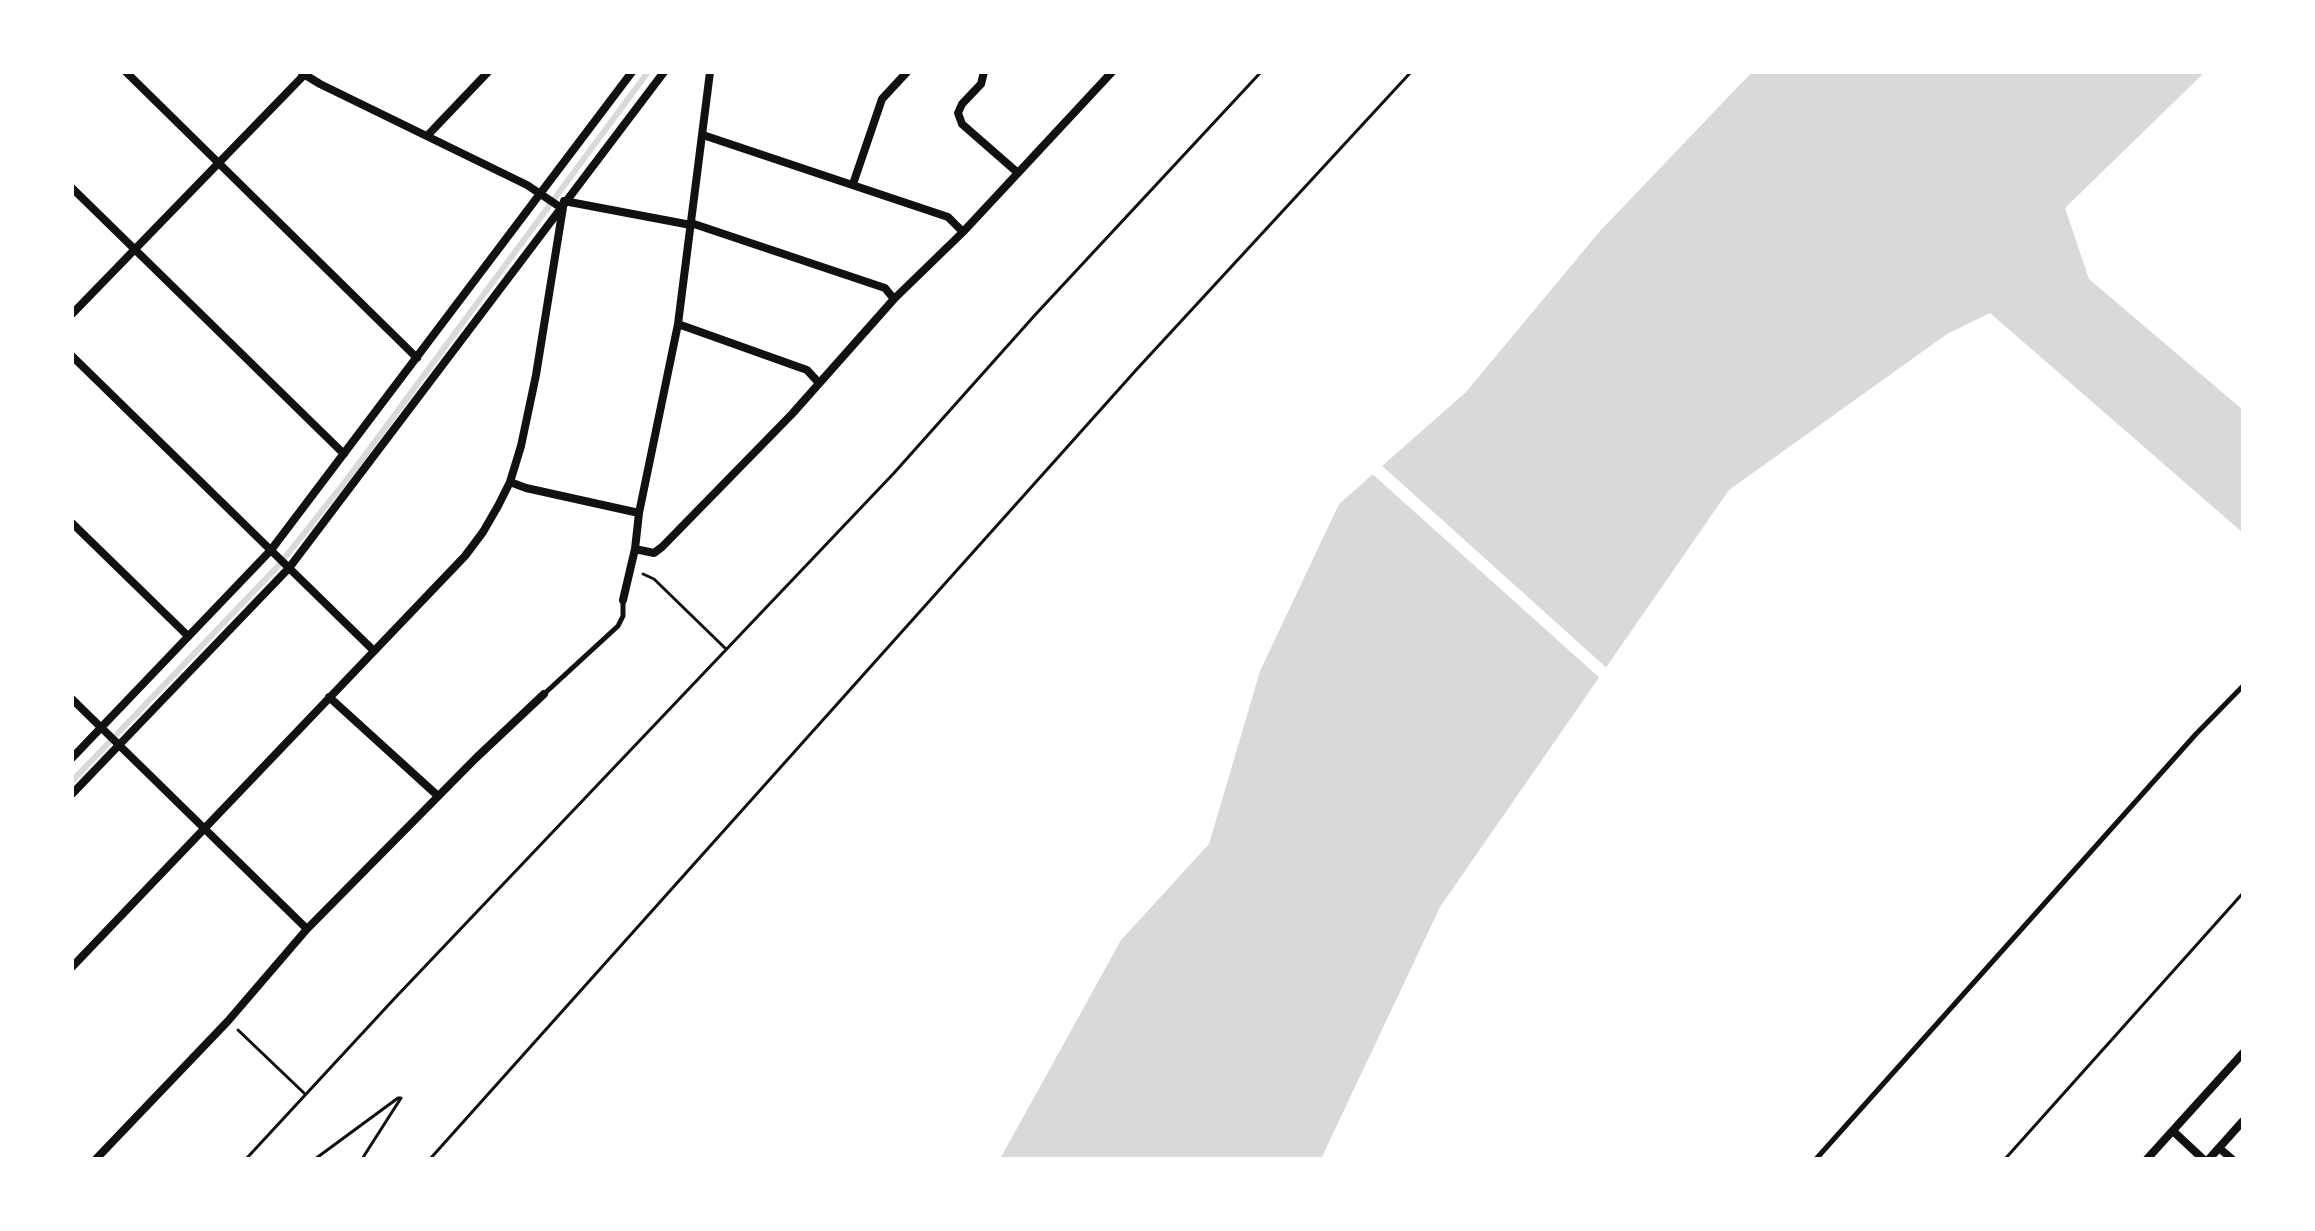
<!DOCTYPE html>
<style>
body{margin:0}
#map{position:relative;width:2315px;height:1231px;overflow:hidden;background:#fff;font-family:Raleway,sans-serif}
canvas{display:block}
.frame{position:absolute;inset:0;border:74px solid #fff;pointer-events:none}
</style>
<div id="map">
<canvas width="2315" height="1231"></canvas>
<div class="frame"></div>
</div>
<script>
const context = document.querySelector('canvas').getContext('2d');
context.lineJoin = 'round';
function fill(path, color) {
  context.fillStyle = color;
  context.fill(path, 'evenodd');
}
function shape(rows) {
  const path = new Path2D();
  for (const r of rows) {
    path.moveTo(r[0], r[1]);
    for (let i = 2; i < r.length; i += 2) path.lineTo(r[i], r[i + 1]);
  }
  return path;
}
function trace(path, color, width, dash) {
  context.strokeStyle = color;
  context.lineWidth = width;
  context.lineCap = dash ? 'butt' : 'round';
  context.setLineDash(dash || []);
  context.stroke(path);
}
fill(shape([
 [1752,72,2205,72,2065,208,2089,279,2243,410,2243,533,1990,313,1947,334,1729,490,1440,907,1321,1159,1000,1159,1121,940,1209,844,1260,671,1339,504,1466,392,1600,231]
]), '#d9d9d9');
fill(shape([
 [1379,463,1609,670,1602,680,1369,471]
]), '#fff');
trace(shape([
 [72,781,279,565,348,478,648,72]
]), '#d9d9d9', 6);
trace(shape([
 [643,574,654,579,726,649],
 [238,1030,305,1094],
 [246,1159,394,999,894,473,1035,315,1261,72],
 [315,1159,398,1098,401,1098,362,1159],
 [430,1159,1137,369,1411,72],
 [2005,1159,2243,893]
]), '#111', 3);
trace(shape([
 [544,694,618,626,623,616,623,601],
 [1816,1159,2196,734,2243,686]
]), '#111', 5);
trace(shape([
 [126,72,417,358],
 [984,72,981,84,962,104,958,113,962,124,1018,173],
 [302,73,320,84,527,185,560,207],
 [703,135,948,217,963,232],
 [427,136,488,72],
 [853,184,882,99,907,72],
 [72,188,344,454],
 [691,223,885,288,894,299],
 [72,314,307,72],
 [678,324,807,370,819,383],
 [72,356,373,650],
 [510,482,526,488,639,513],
 [72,523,188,636],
 [635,549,654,553,662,547,792,414,894,299,963,232,1112,72],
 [623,600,635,549,639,513,678,324,710,72],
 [329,697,438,796],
 [72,699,307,929],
 [72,758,271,550,632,72],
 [72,794,289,568,664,72],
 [72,967,465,556,483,532,498,506,510,482,521,446,536,375,564,201,691,225],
 [2173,1131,2203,1159],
 [2219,1148,2232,1159],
 [96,1159,228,1021,307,929,476,758,544,694],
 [2147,1159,2243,1053],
 [2209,1159,2243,1121]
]), '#111', 8);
</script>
